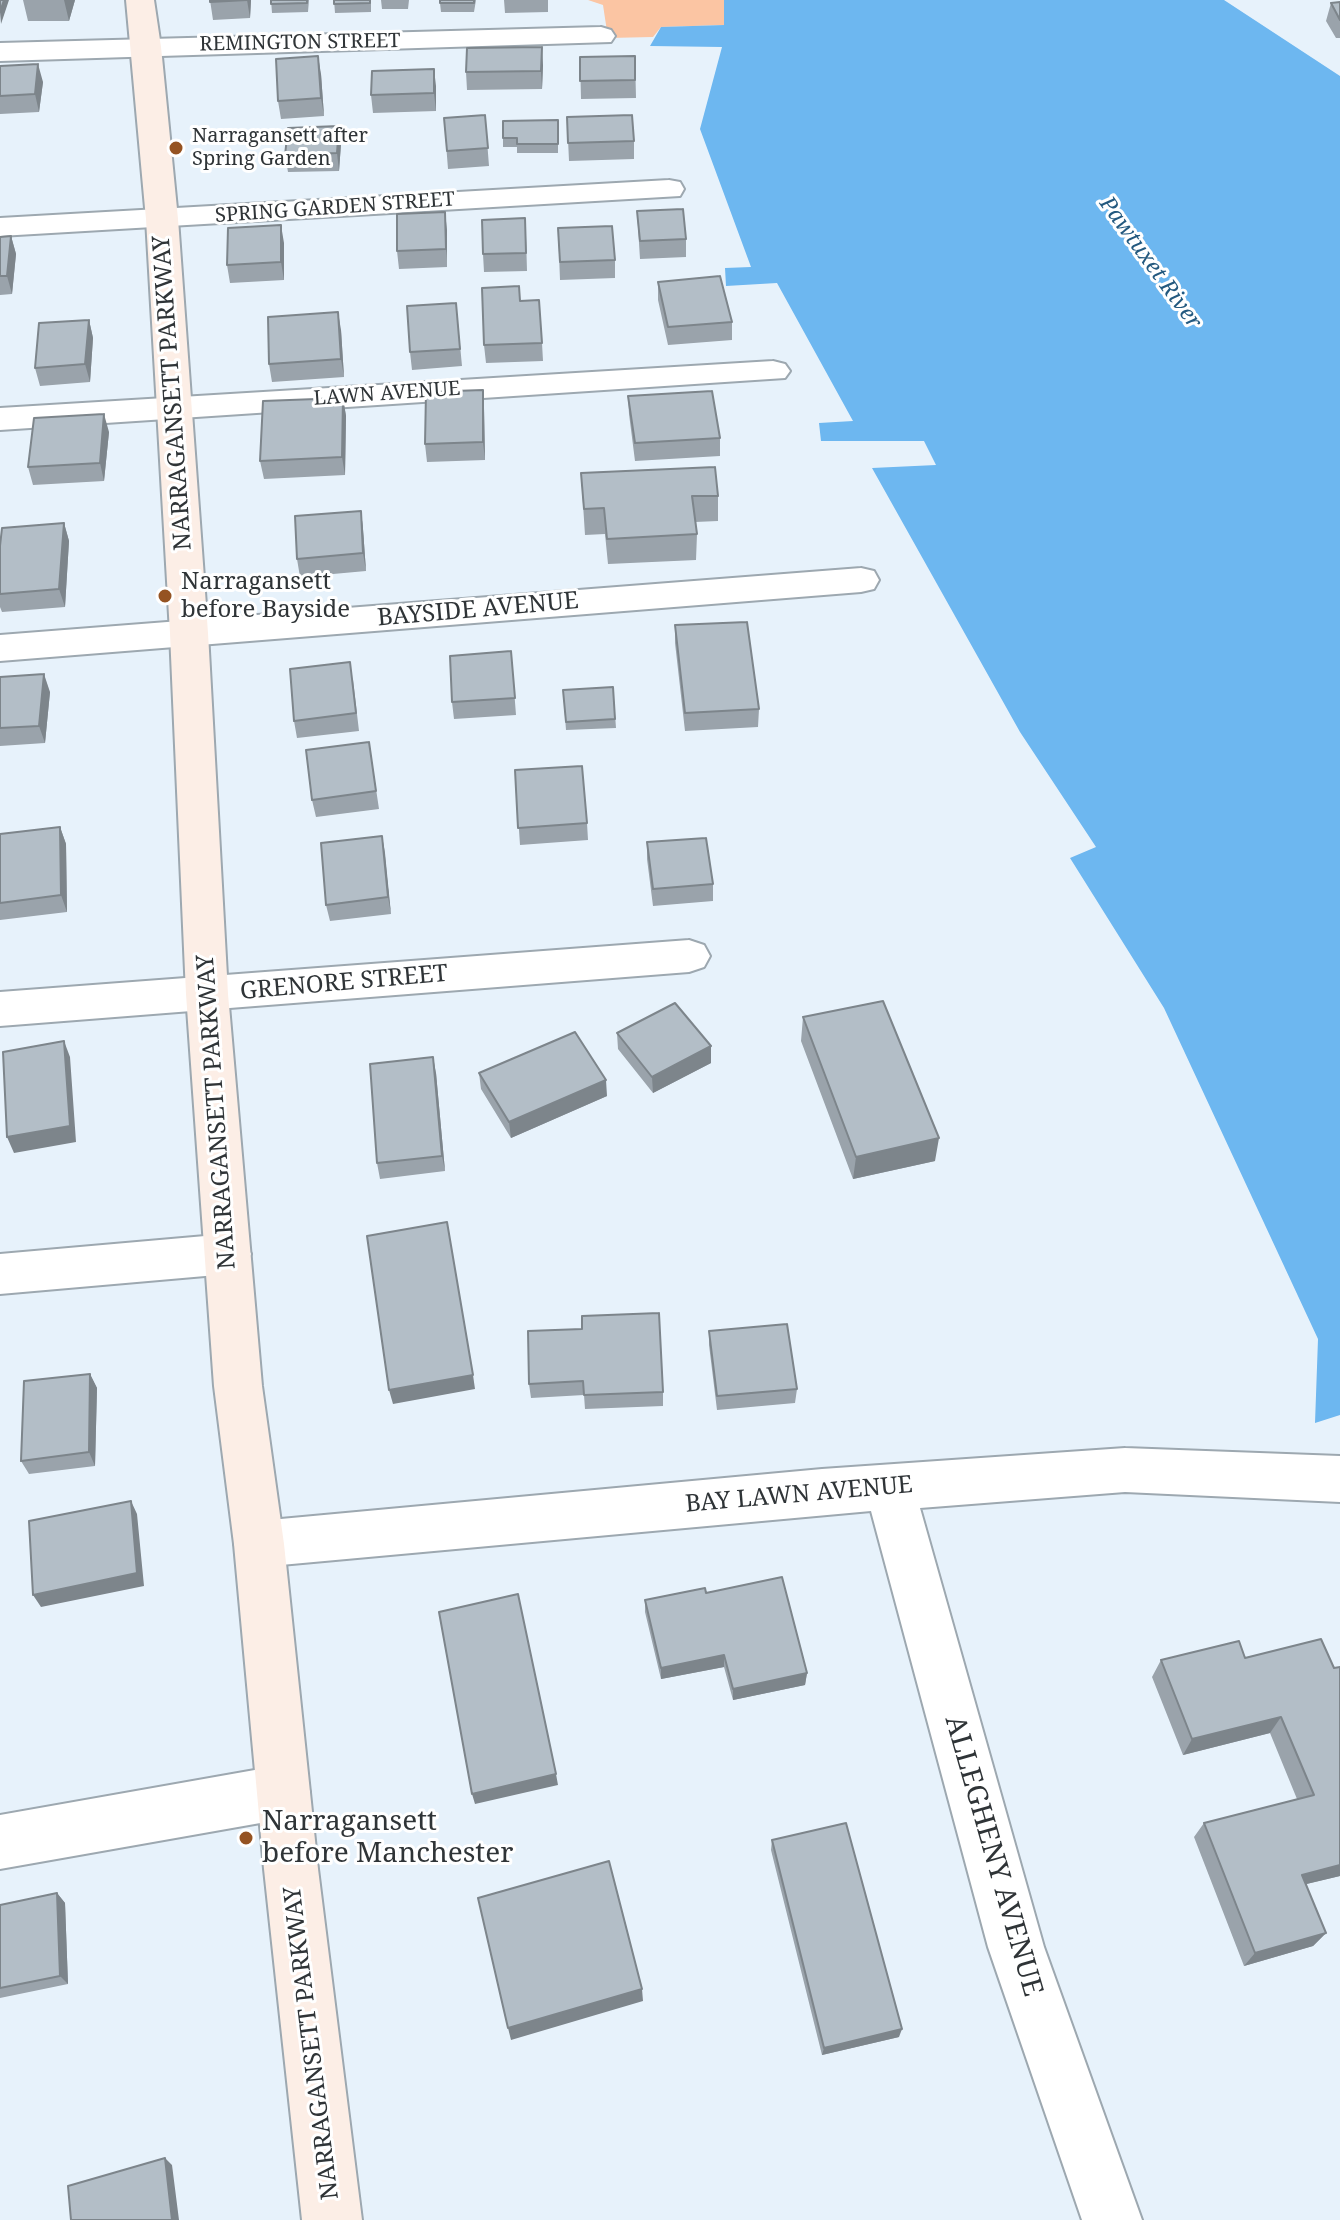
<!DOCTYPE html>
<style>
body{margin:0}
canvas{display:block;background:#e7f2fb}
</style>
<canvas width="1340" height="2220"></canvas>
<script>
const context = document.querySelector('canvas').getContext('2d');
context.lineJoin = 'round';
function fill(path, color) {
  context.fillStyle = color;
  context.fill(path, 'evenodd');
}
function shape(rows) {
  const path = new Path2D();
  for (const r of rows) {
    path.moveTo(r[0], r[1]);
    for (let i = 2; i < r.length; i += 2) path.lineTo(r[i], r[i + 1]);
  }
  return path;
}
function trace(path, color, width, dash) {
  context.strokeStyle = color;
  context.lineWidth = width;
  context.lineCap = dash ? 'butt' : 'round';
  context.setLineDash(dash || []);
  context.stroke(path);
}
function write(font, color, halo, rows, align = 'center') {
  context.font = font + ' "Noto Serif",serif';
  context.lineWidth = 6;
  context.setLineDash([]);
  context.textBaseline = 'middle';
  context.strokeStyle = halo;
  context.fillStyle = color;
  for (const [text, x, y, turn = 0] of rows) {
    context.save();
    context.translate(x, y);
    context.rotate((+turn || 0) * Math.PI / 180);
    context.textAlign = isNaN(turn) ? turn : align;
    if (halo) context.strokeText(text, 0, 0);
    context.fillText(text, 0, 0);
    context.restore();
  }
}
fill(shape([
 [588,0,724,0,724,25,661,27,653,37,608,38,603,5]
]), '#fbc5a3');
fill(shape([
 [724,0,1224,0,1340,76,1340,1415,1315,1423,1318,1339,1164,1008,1070,858,1096,847,1020,732,872,468,936,465,924,441,821,441,819,423,853,421,777,283,726,286,725,268,751,267,700,129,722,47,650,46,661,27,724,25]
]), '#6db7f0');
const street = shape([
 [601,27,611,30,615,36,611,42,0,61,0,43,601,27],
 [669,180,680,182,684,189,680,196,0,236,0,218,669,180],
 [773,361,785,364,790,371,785,378,0,430,0,408,773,361],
 [861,568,874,571,879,580,874,589,861,592,0,661,0,635,861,568],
 [689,940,704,945,710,956,704,967,689,972,0,1026,0,992,689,940],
 [228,1234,244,1240,251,1254,244,1268,228,1274,0,1294,0,1254,228,1234],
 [1125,1448,1340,1456,1340,1502,1125,1492,920,1508,1044,1947,1142,2220,1082,2220,988,1947,871,1511,259,1567,241,1561,234,1544,241,1527,259,1521,822,1469,1125,1448],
 [283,1765,302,1773,310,1792,302,1811,283,1819,0,1869,0,1815,283,1765]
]);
const secondary = shape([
 [126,0,154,0,161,47,178,219,208,633,228,994,262,1386,284,1544,318,1869,362,2220,302,2220,264,1869,234,1544,214,1386,186,994,170,633,146,219,126,0]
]);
trace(street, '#9da8b0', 4);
trace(secondary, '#9da8b0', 4);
fill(street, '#fff');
fill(secondary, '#fceee6');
fill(shape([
 [23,0,75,0,69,21,28,21],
 [210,0,251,0,250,18,213,20],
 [271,0,309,0,308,12,272,13],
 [334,0,371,0,371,12,335,13],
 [381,0,409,0,408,9,382,9],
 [476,0,474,12,441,12,440,3],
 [504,0,548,0,548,12,505,13],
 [1340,2,1340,38,1336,38,1326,21,1331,3],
 [635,56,636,98,581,99,580,57],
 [543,65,542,89,467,90,466,72],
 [0,66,43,82,39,112,0,114],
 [321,74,324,116,281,119,278,101],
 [436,86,436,111,373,113,371,95],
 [485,115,489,166,448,169,444,118],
 [567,117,634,141,634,159,569,161],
 [558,120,558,153,517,153,517,147,503,147,503,138],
 [341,144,339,171,288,172,285,155],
 [637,211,686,239,686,257,640,259],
 [445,212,447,267,399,269,397,251],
 [558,228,615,260,615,278,560,280],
 [11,236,16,254,12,294,0,295,0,237],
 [526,236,527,271,484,272,483,254],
 [284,243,284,280,230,283,227,265],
 [658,282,732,322,732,340,668,345,658,300],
 [520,301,542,343,543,361,486,363,484,345],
 [456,303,462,366,412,370,410,352],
 [89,320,93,338,90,382,40,386,35,368],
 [341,330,344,377,272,382,269,364],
 [628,396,720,438,720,456,635,461,629,414],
 [343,398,346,416,345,475,264,479,260,461],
 [484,408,485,460,427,462,425,444],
 [109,432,104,481,33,485,28,467],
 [581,473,718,496,718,521,695,522,697,534,696,560,608,564,605,534,585,535],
 [361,511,363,529,366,571,300,577,297,559],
 [64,523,69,541,65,607,2,612,0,607,0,546],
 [675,625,759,709,758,727,685,731,675,643],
 [511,651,516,715,454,719,452,702],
 [0,677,50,692,45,743,0,746],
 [353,680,359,731,297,738,294,721],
 [613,687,616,728,566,730,563,690],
 [369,742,379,809,316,817,312,800],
 [515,770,587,823,588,840,520,845],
 [60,827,66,844,67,912,0,920,0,834],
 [382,836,391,914,330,921,326,905],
 [647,842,713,884,713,901,653,906,647,859],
 [803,1017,935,1161,853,1179,801,1041],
 [617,1033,711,1063,653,1093,618,1049],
 [436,1073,445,1171,380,1179,377,1163],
 [479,1073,607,1096,511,1138,481,1089],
 [528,1331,663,1392,663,1406,585,1409,584,1395,531,1398,529,1384],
 [709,1331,797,1389,795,1403,717,1410,709,1345],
 [90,1374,97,1388,95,1466,29,1474,21,1461],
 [706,1593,807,1673,805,1685,733,1700,724,1667,661,1679,645,1612,645,1600],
 [1321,1639,1340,1876,1306,1884,1326,1933,1313,1946,1244,1966,1194,1837,1204,1823,1297,1799,1270,1733,1183,1755,1152,1677,1161,1660,1245,1658],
 [772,1840,899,2037,822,2055,771,1850],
 [57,1893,65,1903,68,1984,0,1998,0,1905]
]), '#9aa3ab');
fill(shape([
 [4,0,9,0,1,24,0,12],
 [64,0,75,0,69,21],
 [247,0,251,0,250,18],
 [542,47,543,65,542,89,541,71],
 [318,56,321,74,324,116,321,98],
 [38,64,43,82,39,112,35,94],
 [434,69,436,86,436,111,434,93],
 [339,126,341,144,339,171,337,153],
 [445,212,447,230,447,267,446,249],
 [281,225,284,243,284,280,281,262],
 [11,236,16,254,12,294,7,276],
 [338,312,341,330,344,377,341,359],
 [89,320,93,338,90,382,85,364],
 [483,390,484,408,485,460,483,442],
 [343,398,346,416,345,475,342,457],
 [104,414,109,432,104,481,100,463],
 [361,511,363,529,366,571,363,553],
 [64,523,69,541,65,607,59,589],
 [44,674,50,692,45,743,39,726],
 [60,827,66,844,67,912,61,895],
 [382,836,385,853,391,914,388,897],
 [64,1041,70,1057,76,1142,14,1153,7,1137],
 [711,1046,711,1063,653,1093,652,1077],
 [433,1057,436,1073,445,1171,442,1156],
 [606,1080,607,1096,511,1138,509,1122],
 [939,1138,935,1161,853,1179,856,1157],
 [90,1374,97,1388,95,1466,89,1452],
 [473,1375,475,1389,393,1404,389,1390],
 [131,1501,137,1514,144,1586,41,1607,33,1595],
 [724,1655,724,1667,661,1679,661,1668],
 [807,1673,805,1685,733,1700,733,1689],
 [1281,1717,1270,1733,1183,1755,1192,1739],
 [556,1774,558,1785,475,1804,472,1794],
 [1340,1865,1340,1876,1290,1888,1302,1875],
 [57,1893,65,1903,68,1984,60,1976],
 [1326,1933,1313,1946,1244,1966,1255,1953],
 [642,1989,643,2001,511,2040,508,2028],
 [902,2029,899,2037,822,2055,824,2048],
 [165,2158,172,2165,179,2220,172,2220]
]), '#7d858b');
const building = shape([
 [0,0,4,0,0,12,0,0],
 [210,0,247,0,210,2,210,0],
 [271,0,307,0,307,3,271,4,271,0],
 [334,0,370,0,370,3,334,4,334,0],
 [440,0,474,0,474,3,440,3,440,0],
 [1340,2,1340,20,1331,3,1340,2],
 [542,47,541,71,466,72,467,48,542,47],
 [318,56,321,98,278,101,276,59,318,56],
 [635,56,635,80,580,81,580,57,635,56],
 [38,64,35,94,0,96,0,66,38,64],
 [434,69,434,93,371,95,372,71,434,69],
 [485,115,488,148,447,151,444,118,485,115],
 [632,115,634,141,568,143,567,117,632,115],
 [558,120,558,144,517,144,517,138,503,138,503,121,558,120],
 [339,126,337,153,285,155,288,128,339,126],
 [683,209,686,239,640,241,637,211,683,209],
 [445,212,446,249,397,251,397,214,445,212],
 [525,218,526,253,483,254,482,220,525,218],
 [281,225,281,262,227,265,228,228,281,225],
 [612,226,615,260,560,262,558,228,612,226],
 [11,236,7,276,0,276,0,237,11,236],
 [720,276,732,322,668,327,658,282,720,276],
 [519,286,520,301,539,300,542,343,484,345,482,288,519,286],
 [456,303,460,349,410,352,407,306,456,303],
 [338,312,341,359,269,364,268,317,338,312],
 [89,320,85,364,35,368,39,323,89,320],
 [483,390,483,442,425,444,426,392,483,390],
 [712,391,720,438,635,443,628,396,712,391],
 [343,398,342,457,260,461,263,401,343,398],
 [104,414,100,463,28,467,34,418,104,414],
 [715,467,718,496,692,496,697,534,607,539,604,508,584,509,581,473,715,467],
 [361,511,363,553,297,559,295,516,361,511],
 [64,523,59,589,0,594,0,546,2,528,64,523],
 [747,622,759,709,685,713,675,625,747,622],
 [511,651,515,698,452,702,450,656,511,651],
 [350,662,356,713,294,721,290,669,350,662],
 [44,674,39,726,0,728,0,677,44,674],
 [613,687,615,719,566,722,563,690,613,687],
 [369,742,376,791,312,800,306,750,369,742],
 [582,766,587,823,518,828,515,770,582,766],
 [60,827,61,895,0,903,0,834,60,827],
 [382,836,388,897,326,905,321,843,382,836],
 [706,838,713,884,653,889,647,842,706,838],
 [883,1001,939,1138,856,1157,803,1017,883,1001],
 [675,1003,711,1046,652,1077,617,1033,675,1003],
 [575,1032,606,1080,509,1122,479,1073,575,1032],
 [64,1041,70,1126,7,1137,3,1052,64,1041],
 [433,1057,442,1156,377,1163,370,1064,433,1057],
 [447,1222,473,1375,389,1390,367,1236,447,1222],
 [659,1313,663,1392,584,1395,583,1381,529,1384,528,1331,582,1329,582,1316,659,1313],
 [787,1324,797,1389,717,1396,709,1331,787,1324],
 [90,1374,89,1452,21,1461,24,1381,90,1374],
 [131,1501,137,1573,33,1595,29,1521,131,1501],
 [782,1577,807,1673,733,1689,724,1655,661,1668,645,1600,705,1588,706,1593,782,1577],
 [518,1594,556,1774,472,1794,439,1612,518,1594],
 [1321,1639,1334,1668,1340,1667,1340,1865,1302,1875,1326,1933,1255,1953,1204,1823,1314,1795,1281,1717,1192,1739,1161,1660,1239,1641,1245,1658,1321,1639],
 [846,1823,902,2029,824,2048,772,1840,846,1823],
 [609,1861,642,1989,508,2028,478,1898,609,1861],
 [57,1893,60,1976,0,1988,0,1905,57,1893],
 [165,2158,172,2220,71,2220,68,2186,165,2158]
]);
fill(building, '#b3bec7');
trace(building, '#7d858b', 2);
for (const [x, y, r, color] of [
 [176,148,8,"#955322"],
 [165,596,8,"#955322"],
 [246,1838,8,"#955322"]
]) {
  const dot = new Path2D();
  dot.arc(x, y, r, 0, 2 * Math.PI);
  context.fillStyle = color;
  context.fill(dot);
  trace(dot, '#fff', 3);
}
write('20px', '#2f3437', '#fff', [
 ["REMINGTON STREET",300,43,-1],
 ["SPRING GARDEN STREET",335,208,-4],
 ["LAWN AVENUE",387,394,-4]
]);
write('20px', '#2f3437', '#fff', [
 ["Narragansett after",192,136],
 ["Spring Garden",192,159]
], 'left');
write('italic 22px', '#23597f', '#fff', [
 ["Pawtuxet River",1150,263,54]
]);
write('24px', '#2f3437', '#fff', [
 ["NARRAGANSETT PARKWAY",173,393,-94],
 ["BAYSIDE AVENUE",478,610,-5],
 ["GRENORE STREET",344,983,-5],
 ["NARRAGANSETT PARKWAY",217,1112,-94],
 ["BAY LAWN AVENUE",799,1495,-5],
 ["NARRAGANSETT PARKWAY",312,2043,-97]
]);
write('24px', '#2f3437', '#fff', [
 ["Narragansett",181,582],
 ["before Bayside",181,610]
], 'left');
write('28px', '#2f3437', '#fff', [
 ["Narragansett",262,1822],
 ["before Manchester",262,1854]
], 'left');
write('28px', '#2f3437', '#fff', [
 ["ALLEGHENY AVENUE",993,1856,74]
]);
</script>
